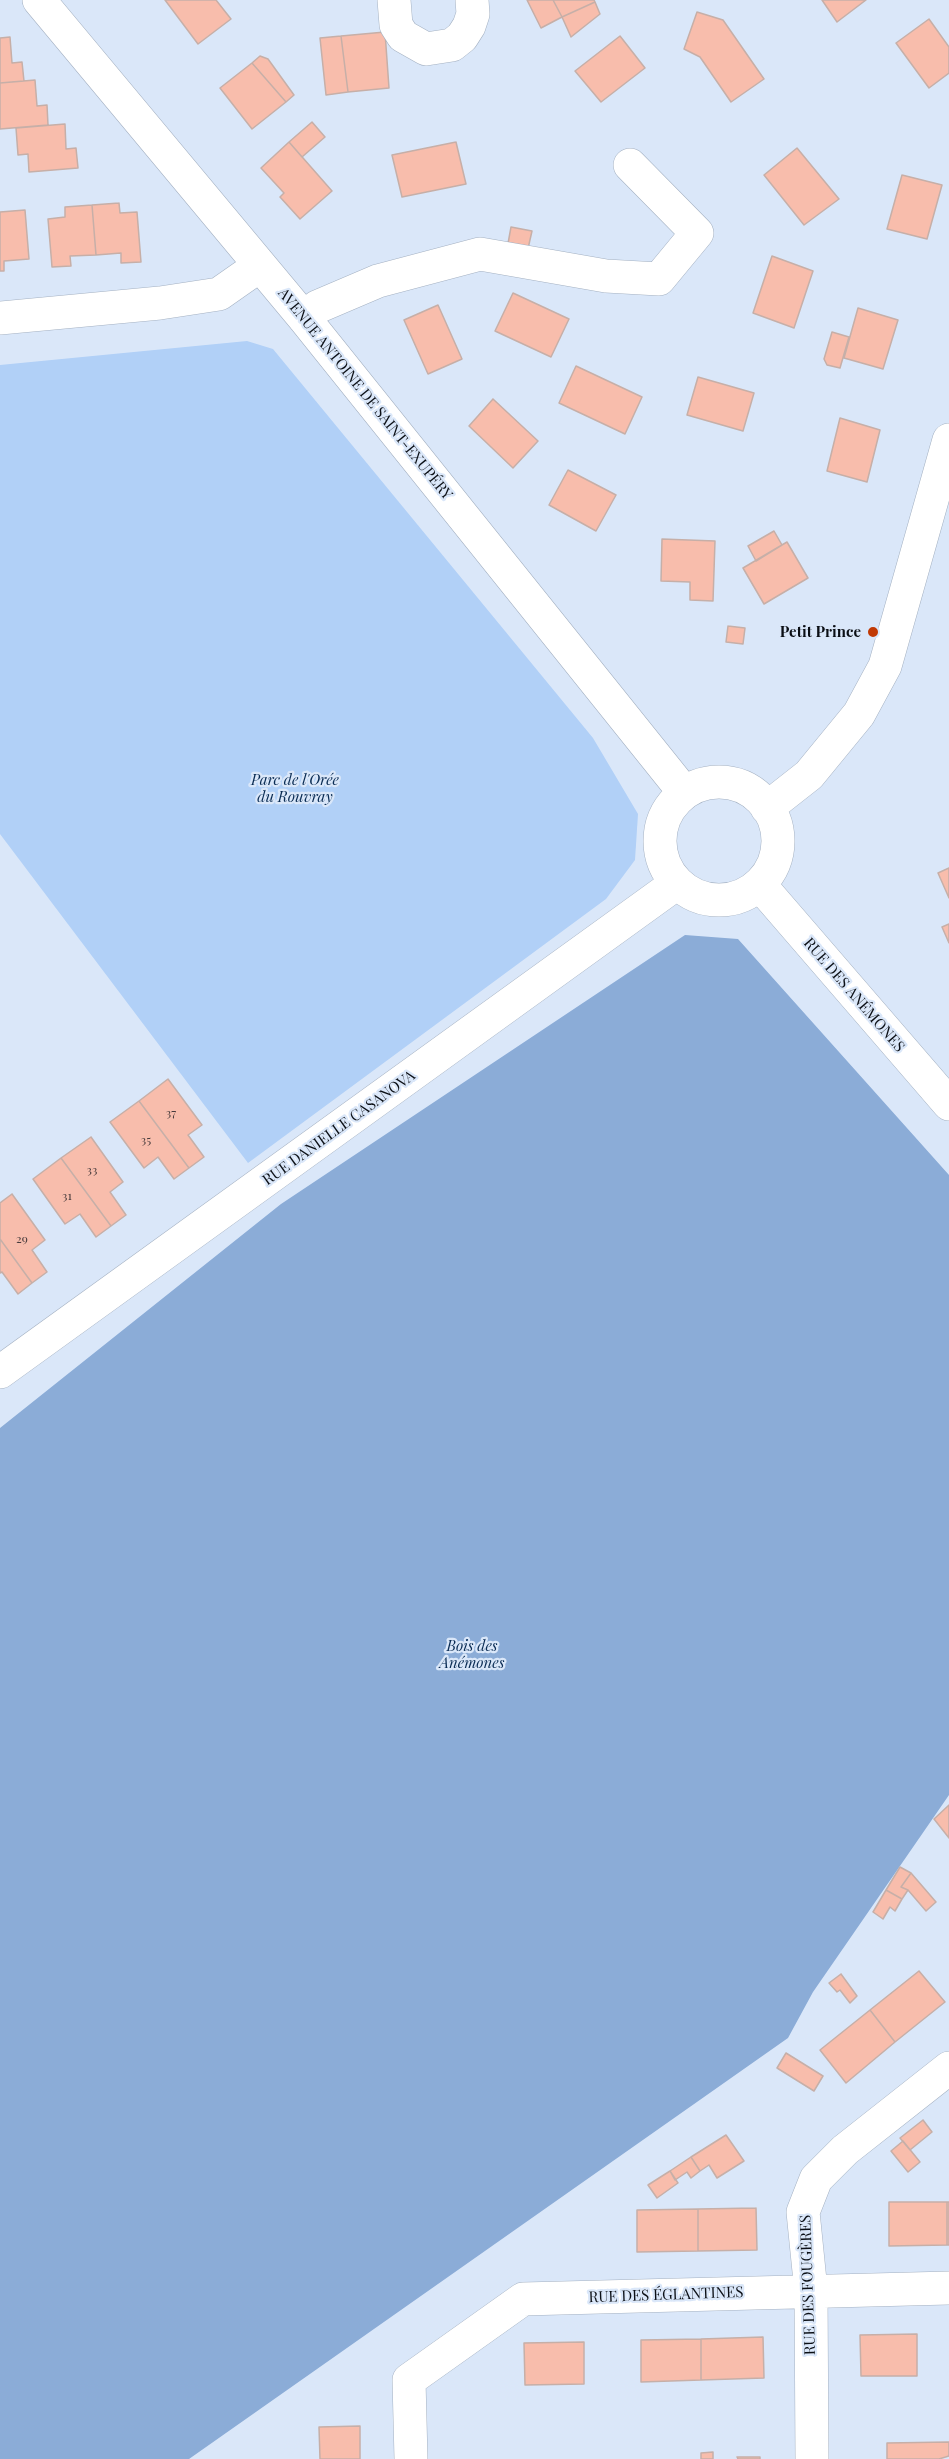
<!DOCTYPE html>
<meta charset="utf-8">
<style>
body{margin:0}
canvas{display:block;background:#dae7f9}
</style>
<canvas width="949" height="2459"></canvas>
<script>
const context = document.querySelector('canvas').getContext('2d');
context.lineJoin = 'round';
function fill(path, color) {
  context.fillStyle = color;
  context.fill(path, 'evenodd');
}
function shape(rows) {
  const path = new Path2D();
  for (const r of rows) {
    if (r.length === 3) {
      path.moveTo(r[0] + r[2], r[1]);
      path.arc(r[0], r[1], r[2], 0, 2 * Math.PI);
      continue;
    }
    path.moveTo(r[0], r[1]);
    for (let i = 2; i < r.length; i += 2) path.lineTo(r[i], r[i + 1]);
  }
  return path;
}
function trace(path, color, width, dash) {
  context.strokeStyle = color;
  context.lineWidth = width;
  context.lineCap = dash ? 'butt' : 'round';
  context.setLineDash(dash || []);
  context.stroke(path);
}
function write(font, color, halo, rows, align = 'center') {
  context.font = font + ' "Playfair Display",serif';
  context.lineWidth = 4.5;
  context.setLineDash([]);
  context.textBaseline = 'middle';
  context.strokeStyle = halo;
  context.fillStyle = color;
  for (const [text, x, y, turn = 0] of rows) {
    context.save();
    context.translate(x, y);
    context.rotate((+turn || 0) * Math.PI / 180);
    context.textAlign = isNaN(turn) ? turn : align;
    if (halo) context.strokeText(text, 0, 0);
    context.fillText(text, 0, 0);
    context.restore();
  }
}
fill(shape([
 [247,341,273,349,593,738,638,814,635,860,606,899,248,1163,0,834,0,365]
]), '#b1d0f7');
fill(shape([
 [685,935,738,939,949,1175,949,1795,813,1992,788,2038,189,2459,0,2459,0,1428,281,1204]
]), '#8bacd7');
const building = shape([
 [165,0,216,0,231,19,198,44,165,0],
 [527,0,553,0,562,17,541,28,527,0],
 [553,0,594,0,595,2,562,17,553,0],
 [822,0,866,0,837,22,822,0],
 [595,2,600,14,571,37,562,17,595,2],
 [697,12,723,20,764,79,731,102,700,57,684,49,697,12],
 [929,19,949,47,949,73,929,88,896,43,929,19],
 [385,32,389,88,348,92,341,36,385,32],
 [341,36,348,92,326,95,320,38,341,36],
 [620,36,645,68,601,102,575,71,620,36],
 [10,37,12,63,22,62,24,81,0,83,0,38,10,37],
 [260,56,268,59,294,95,286,102,252,63,260,56],
 [252,63,286,102,252,129,220,88,252,63],
 [35,80,37,106,47,105,48,125,0,129,0,83,35,80],
 [312,122,325,137,302,157,289,142,312,122],
 [65,124,66,149,76,148,78,168,29,172,28,154,18,155,16,128,65,124],
 [289,142,332,191,300,219,280,197,284,193,261,168,289,142],
 [456,142,466,184,402,197,392,155,456,142],
 [797,148,839,199,804,225,764,175,797,148],
 [902,175,942,185,927,239,887,229,902,175],
 [119,203,120,213,137,212,141,262,121,263,121,253,96,255,92,205,119,203],
 [92,205,96,255,70,256,71,266,52,267,48,219,65,217,65,207,92,205],
 [25,210,29,259,4,261,4,271,0,271,0,212,25,210],
 [511,227,532,231,527,253,507,249,511,227],
 [772,256,813,271,794,328,753,313,772,256],
 [513,293,569,319,551,357,495,331,513,293],
 [438,305,462,359,428,374,404,320,438,305],
 [858,308,898,320,883,369,844,358,858,308],
 [832,332,849,337,840,368,827,365,824,359,832,332],
 [576,366,642,397,625,434,559,403,576,366],
 [698,377,754,393,743,431,687,415,698,377],
 [493,399,538,441,513,468,469,426,493,399],
 [840,418,880,430,867,482,827,471,840,418],
 [568,470,616,495,596,531,549,505,568,470],
 [774,531,782,545,756,561,748,546,774,531],
 [662,539,715,541,713,601,690,600,690,582,661,581,662,539],
 [787,542,808,578,764,604,743,568,787,542],
 [728,626,745,628,743,644,726,642,728,626],
 [949,868,949,898,938,873,949,868],
 [949,924,949,943,942,927,949,924],
 [168,1079,202,1125,188,1135,204,1157,189,1168,139,1101,168,1079],
 [139,1101,189,1168,174,1179,158,1157,144,1168,110,1122,139,1101],
 [91,1137,123,1182,110,1192,126,1215,111,1226,61,1158,91,1137],
 [61,1158,111,1226,96,1237,80,1214,65,1224,33,1179,61,1158],
 [12,1194,45,1240,32,1250,47,1272,32,1283,0,1239,0,1203,12,1194],
 [0,1239,32,1283,18,1294,2,1272,0,1273,0,1239],
 [949,1805,949,1838,934,1819,949,1805],
 [900,1867,911,1873,901,1887,908,1890,902,1899,886,1890,900,1867],
 [911,1873,936,1902,926,1911,908,1890,901,1887,911,1873],
 [886,1890,902,1899,895,1911,890,1907,883,1919,873,1912,886,1890],
 [919,1971,945,2002,895,2042,870,2010,919,1971],
 [841,1974,857,1996,850,2003,840,1990,837,1992,829,1983,841,1974],
 [870,2010,895,2042,846,2083,820,2050,870,2010],
 [786,2053,823,2076,814,2091,777,2068,786,2053],
 [923,2120,932,2132,910,2150,900,2138,923,2120],
 [726,2135,744,2161,717,2178,709,2165,700,2171,691,2157,726,2135],
 [903,2141,920,2162,908,2172,891,2151,903,2141],
 [691,2157,700,2171,691,2178,687,2172,675,2180,670,2171,691,2157],
 [670,2171,678,2183,657,2198,648,2185,670,2171],
 [889,2202,947,2202,947,2245,889,2246,889,2202],
 [947,2202,949,2202,949,2245,947,2245,947,2202],
 [756,2208,757,2250,698,2251,698,2209,756,2208],
 [698,2209,698,2251,637,2252,637,2210,698,2209],
 [917,2334,917,2376,861,2376,860,2335,917,2334],
 [763,2337,764,2378,701,2380,701,2339,763,2337],
 [701,2339,701,2380,641,2382,641,2340,701,2339],
 [584,2342,584,2384,525,2385,524,2343,584,2342],
 [360,2426,360,2459,320,2459,319,2427,360,2426],
 [949,2442,949,2456,939,2459,887,2459,887,2443,949,2442],
 [713,2452,713,2459,701,2459,701,2453,713,2452],
 [737,2457,760,2457,760,2459,738,2459,737,2457]
]);
fill(building, '#f8bdac');
trace(building, '#c6afa8', 1.5);
const minor = shape([
 [39,0,304,318,684,792],
 [394,0,396,25,403,36,426,49,452,45,462,37,469,26,473,14,472,0],
 [0,318,160,303,219,294,259,266],
 [304,318,317,307,378,281,480,254,606,276,659,279,697,233,630,165],
 [719,841,59],
 [767,808,809,775,859,714,885,666,949,440],
 [760,885,949,1104],
 [0,1372,677,883],
 [411,2459,409,2380,523,2299,949,2288],
 [812,2459,811,2291,803,2212,816,2179,845,2150,949,2068]
]);
trace(minor, '#a4b1c2', 34);
trace(minor, '#fff', 33);
for (const [x, y, r, color] of [
 [873,632,6,"#c13904"]
]) {
  const dot = new Path2D();
  dot.arc(x, y, r, 0, 2 * Math.PI);
  context.fillStyle = color;
  context.fill(dot);
  trace(dot, '#dae7f9', 2);
}
write('12px', '#463a3b', null, [
 ["37",171,1113],
 ["35",146,1140],
 ["33",92,1170],
 ["31",67,1196],
 ["29",22,1239]
]);
write('15px', '#0b0f15', '#dae7f9', [
 ["AVENUE ANTOINE DE SAINT-EXUPÉRY",365,394,51],
 ["RUE DES ANÉMONES",854,995,49],
 ["RUE DANIELLE CASANOVA",339,1128,-36],
 ["RUE DES FOUGÈRES",808,2285,-92],
 ["RUE DES ÉGLANTINES",666,2295,-2]
]);
write('bold 15px', '#0b0f15', '#dae7f9', [
 ["Petit Prince",861,632]
], 'right');
write('italic 15px', '#092b53', '#dae7f9', [
 ["Parc de l'Orée",295,780],
 ["du Rouvray",295,797],
 ["Bois des",472,1646],
 ["Anémones",472,1663]
]);
</script>
